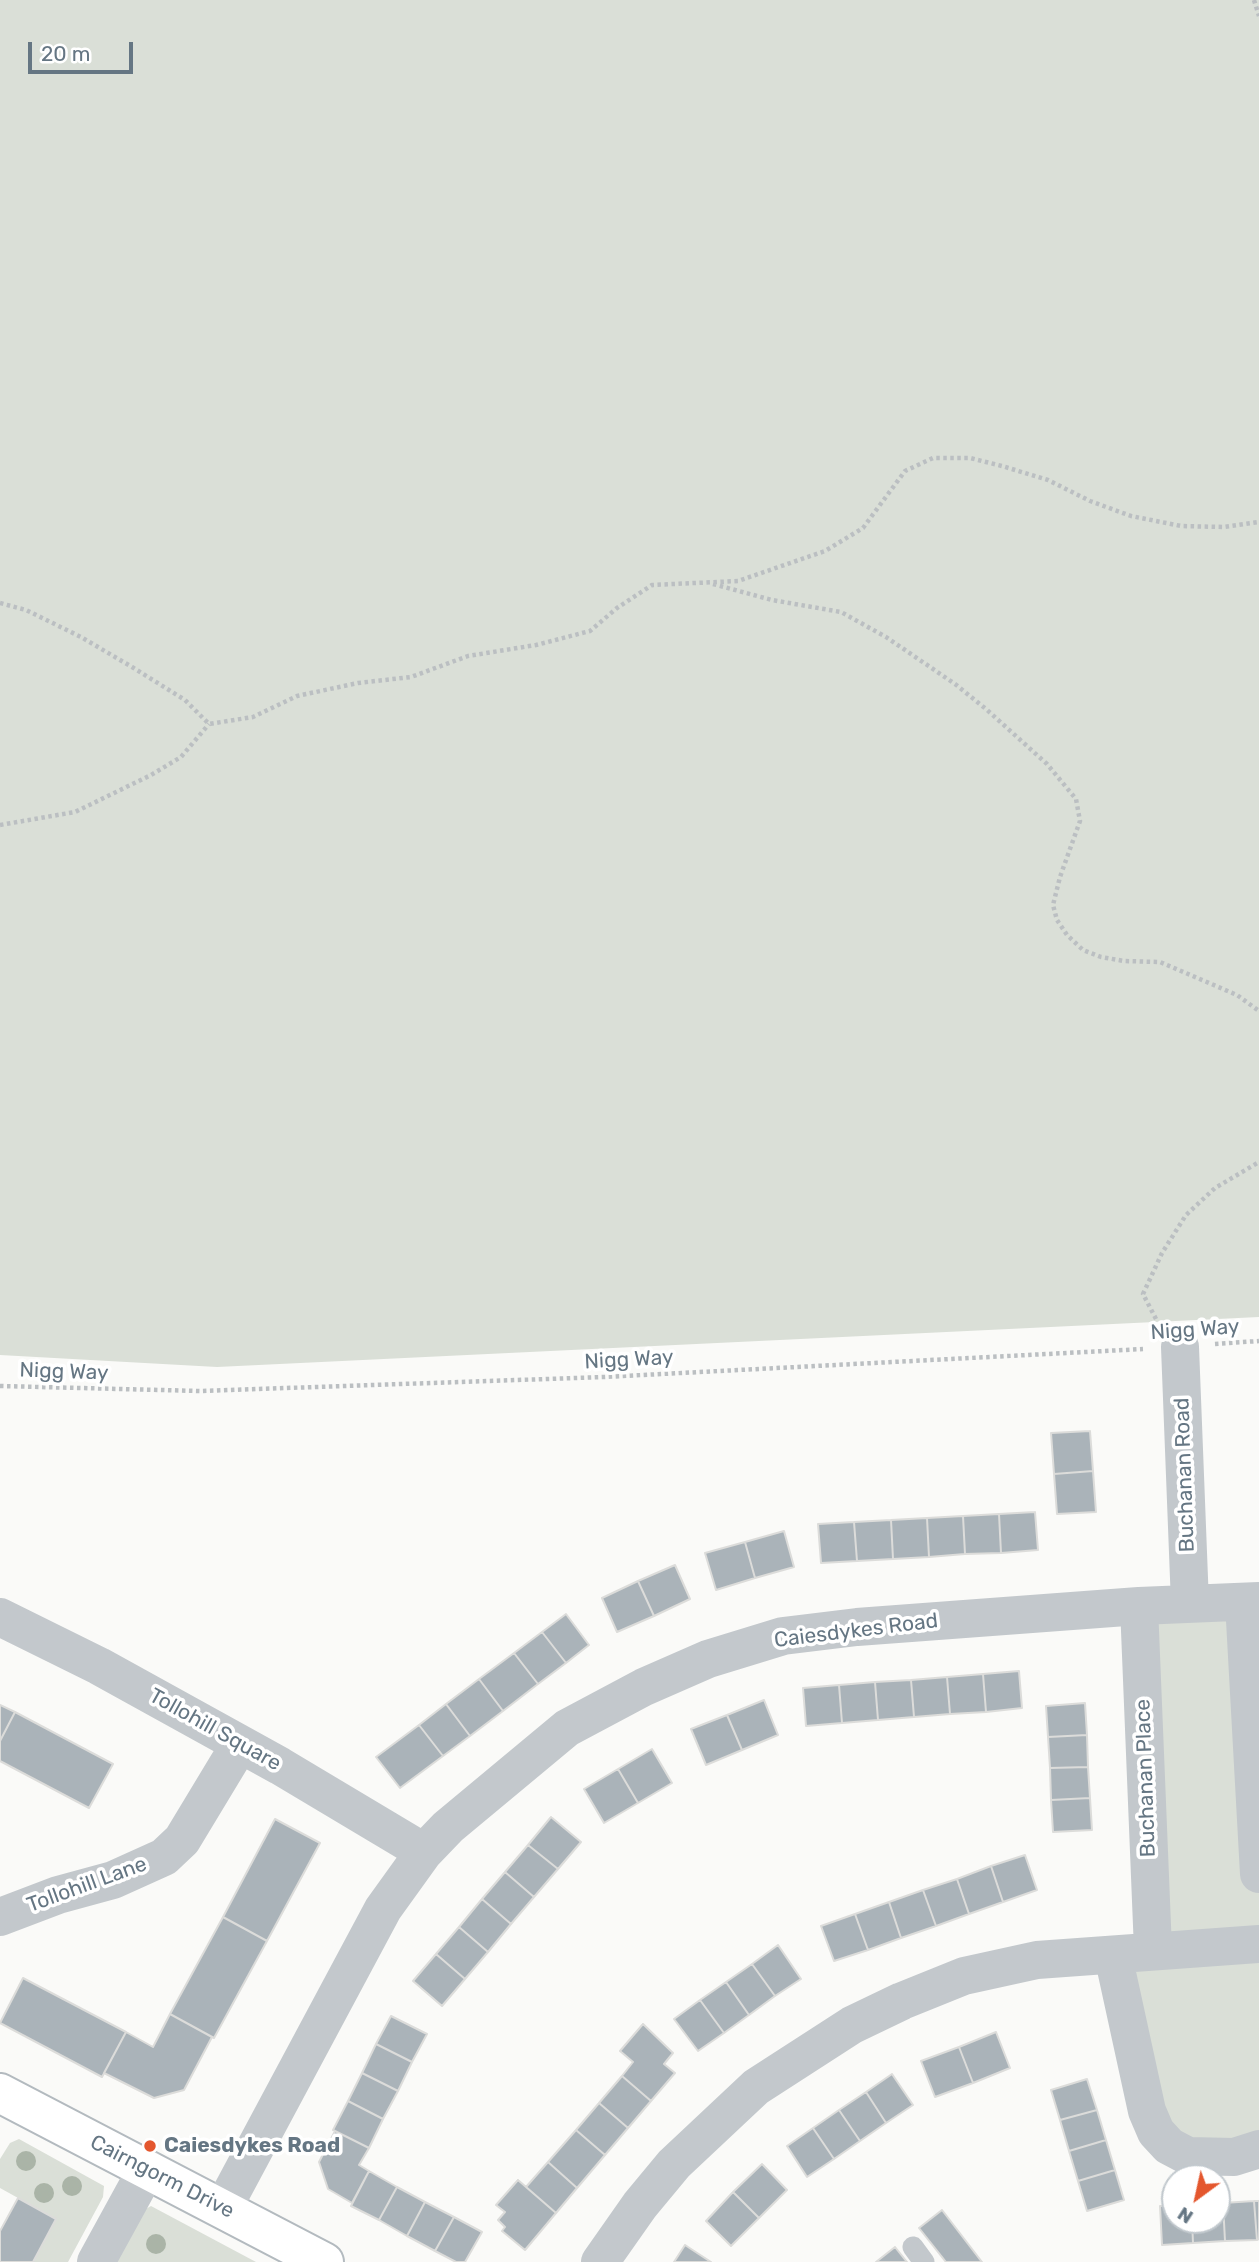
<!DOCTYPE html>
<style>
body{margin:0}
#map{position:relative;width:1259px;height:2262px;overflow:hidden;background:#fafaf8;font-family:Rubik,sans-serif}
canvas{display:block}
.north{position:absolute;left:1161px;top:2164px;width:70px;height:70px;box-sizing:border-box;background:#fff;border:2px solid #c1c8cd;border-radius:50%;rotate:213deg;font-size:19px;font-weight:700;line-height:28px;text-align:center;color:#657683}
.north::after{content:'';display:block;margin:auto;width:24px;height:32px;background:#e4572e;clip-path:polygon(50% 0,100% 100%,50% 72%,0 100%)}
.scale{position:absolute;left:28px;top:42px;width:105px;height:32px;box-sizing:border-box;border:4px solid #657683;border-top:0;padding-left:9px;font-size:21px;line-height:24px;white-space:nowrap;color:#657683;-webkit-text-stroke:5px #fff;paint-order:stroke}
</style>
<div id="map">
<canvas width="1259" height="2262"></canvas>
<div class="north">N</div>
<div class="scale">20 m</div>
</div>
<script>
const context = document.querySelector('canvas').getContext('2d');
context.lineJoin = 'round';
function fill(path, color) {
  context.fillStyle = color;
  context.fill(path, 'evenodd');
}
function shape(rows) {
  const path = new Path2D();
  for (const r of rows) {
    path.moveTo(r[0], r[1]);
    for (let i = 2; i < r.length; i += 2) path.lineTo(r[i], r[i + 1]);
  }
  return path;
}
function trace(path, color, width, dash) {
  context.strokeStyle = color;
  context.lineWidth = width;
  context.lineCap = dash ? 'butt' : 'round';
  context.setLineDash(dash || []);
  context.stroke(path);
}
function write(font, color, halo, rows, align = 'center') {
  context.font = font + ' Rubik,sans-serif';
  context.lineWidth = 7;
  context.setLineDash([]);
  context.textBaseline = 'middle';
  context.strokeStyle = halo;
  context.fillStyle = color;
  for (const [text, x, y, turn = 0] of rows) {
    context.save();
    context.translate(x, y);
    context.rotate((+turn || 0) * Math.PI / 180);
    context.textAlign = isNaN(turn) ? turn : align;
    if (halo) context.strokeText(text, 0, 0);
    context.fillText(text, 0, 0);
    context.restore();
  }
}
fill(shape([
 [0,0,1259,0,1259,1317,217,1367,0,1355],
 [1244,1602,1259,1874,1259,2149,1169,2146,1113,1955,1153,1950,1139,1606],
 [19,2139,104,2186,103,2197,68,2262,33,2262,56,2219,0,2188,0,2159,10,2143],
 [151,2206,256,2262,114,2262,144,2210]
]), '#dadfd7');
const building = shape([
 [1090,1431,1093,1471,1054,1474,1051,1433,1090,1431],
 [1093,1471,1096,1512,1057,1514,1054,1474,1093,1471],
 [1035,1512,1038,1550,1001,1553,999,1514,1035,1512],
 [999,1514,1001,1553,965,1554,963,1516,999,1514],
 [963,1516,965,1554,929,1557,927,1518,963,1516],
 [927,1518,929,1557,893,1559,891,1520,927,1518],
 [891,1520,893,1559,857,1561,854,1522,891,1520],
 [854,1522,857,1561,821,1563,818,1524,854,1522],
 [784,1531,794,1567,755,1578,745,1542,784,1531],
 [745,1542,755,1578,716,1590,705,1553,745,1542],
 [675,1565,690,1599,654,1616,638,1581,675,1565],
 [638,1581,654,1616,617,1632,602,1598,638,1581],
 [566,1614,589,1645,566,1663,542,1632,566,1614],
 [542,1632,566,1663,538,1684,514,1653,542,1632],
 [514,1653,538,1684,503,1711,479,1679,514,1653],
 [1019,1671,1022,1708,986,1712,983,1674,1019,1671],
 [983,1674,986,1712,950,1714,947,1677,983,1674],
 [947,1677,950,1714,914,1717,911,1680,947,1677],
 [479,1679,503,1711,470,1736,446,1704,479,1679],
 [911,1680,914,1717,878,1720,875,1682,911,1680],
 [875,1682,878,1720,842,1723,839,1685,875,1682],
 [839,1685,842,1723,806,1726,803,1688,839,1685],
 [764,1700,778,1735,742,1750,727,1715,764,1700],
 [1085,1703,1087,1735,1048,1737,1046,1706,1085,1703],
 [446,1704,470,1736,443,1756,419,1725,446,1704],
 [0,1705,15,1712,0,1741,0,1705],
 [15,1712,113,1764,89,1808,0,1761,0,1741,15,1712],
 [727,1715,742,1750,706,1765,691,1729,727,1715],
 [419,1725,443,1756,400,1788,376,1757,419,1725],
 [1087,1735,1088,1767,1050,1768,1048,1737,1087,1735],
 [652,1749,672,1783,638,1803,618,1769,652,1749],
 [1088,1767,1090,1798,1051,1800,1050,1768,1088,1767],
 [618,1769,638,1803,604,1823,584,1789,618,1769],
 [1090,1798,1092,1830,1053,1832,1051,1800,1090,1798],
 [551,1817,581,1842,558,1869,528,1845,551,1817],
 [275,1819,320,1843,267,1941,223,1917,275,1819],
 [528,1845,558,1869,534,1897,505,1872,528,1845],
 [1025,1855,1037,1890,1003,1902,991,1866,1025,1855],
 [991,1866,1003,1902,969,1914,957,1879,991,1866],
 [505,1872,534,1897,511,1924,482,1899,505,1872],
 [957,1879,969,1914,936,1926,923,1890,957,1879],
 [923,1890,936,1926,901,1938,889,1902,923,1890],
 [482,1899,511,1924,488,1952,459,1927,482,1899],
 [889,1902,901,1938,868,1950,855,1914,889,1902],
 [855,1914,868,1950,834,1961,821,1926,855,1914],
 [223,1917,267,1941,214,2038,170,2014,223,1917],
 [459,1927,488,1952,465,1979,436,1954,459,1927],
 [778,1945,801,1979,775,1996,752,1964,778,1945],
 [436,1954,465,1979,442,2006,413,1981,436,1954],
 [752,1964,775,1996,749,2015,726,1982,752,1964],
 [23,1978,126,2032,102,2077,0,2023,23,1978],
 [726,1982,749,2015,724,2033,700,2000,726,1982],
 [700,2000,724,2033,698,2051,674,2019,700,2000],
 [170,2014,212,2037,184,2090,154,2098,104,2073,126,2032,153,2047,170,2014],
 [391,2016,427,2034,412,2062,376,2044,391,2016],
 [643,2024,673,2053,664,2064,675,2073,651,2101,622,2076,633,2062,620,2051,643,2024],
 [996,2032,1010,2068,973,2083,959,2047,996,2032],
 [376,2044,412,2062,398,2091,362,2073,376,2044],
 [959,2047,973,2083,935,2097,921,2061,959,2047],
 [362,2073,398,2091,383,2119,348,2101,362,2073],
 [892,2074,913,2105,886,2123,866,2092,892,2074],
 [622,2076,651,2101,628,2128,599,2103,622,2076],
 [1087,2079,1097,2110,1060,2120,1051,2090,1087,2079],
 [866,2092,886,2123,860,2141,839,2110,866,2092],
 [348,2101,383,2119,369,2148,333,2130,348,2101],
 [599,2103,628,2128,605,2155,576,2130,599,2103],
 [839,2110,860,2141,834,2159,813,2128,839,2110],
 [1097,2110,1106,2140,1069,2151,1060,2120,1097,2110],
 [813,2128,834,2159,807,2177,787,2146,813,2128],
 [576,2130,605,2155,577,2188,548,2162,576,2130],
 [335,2131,369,2148,359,2165,369,2171,352,2203,328,2189,319,2162,335,2131],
 [1106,2140,1115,2170,1078,2181,1069,2151,1106,2140],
 [548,2162,577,2188,556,2213,526,2187,548,2162],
 [762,2164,787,2190,759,2218,733,2192,762,2164],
 [1115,2170,1124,2200,1087,2211,1078,2181,1115,2170],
 [369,2171,397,2187,379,2220,351,2206,369,2171],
 [518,2180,556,2213,525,2250,502,2231,505,2227,498,2220,505,2212,496,2205,518,2180],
 [397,2187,425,2202,407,2236,379,2220,397,2187],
 [733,2192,759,2218,731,2246,706,2221,733,2192],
 [18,2198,56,2219,33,2262,0,2262,0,2231,18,2198],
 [1254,2201,1259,2201,1259,2239,1257,2240,1254,2201],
 [1254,2201,1257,2240,1225,2241,1223,2203,1254,2201],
 [425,2202,454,2217,435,2251,407,2236,425,2202],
 [1217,2203,1223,2203,1225,2241,1193,2243,1192,2220,1217,2220,1217,2203],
 [1175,2205,1175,2220,1192,2220,1193,2243,1162,2245,1160,2206,1175,2205],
 [942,2210,982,2262,946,2262,919,2228,942,2210],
 [454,2217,482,2232,465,2262,456,2262,435,2251,454,2217],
 [685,2245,711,2262,674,2262,685,2245],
 [895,2247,907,2262,876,2262,895,2247]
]);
fill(building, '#aab3b9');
trace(building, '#dcdcda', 2);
const secondary = shape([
 [0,2093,324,2262]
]);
trace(secondary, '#b3babf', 42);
trace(shape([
 [1254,0,1259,16],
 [713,584,772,600,841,612,886,637,955,684,986,709,1047,764,1076,799,1080,821,1060,877,1053,905,1057,920,1067,935,1083,950,1101,957,1124,961,1160,962,1237,995,1259,1011],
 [0,603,26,610,81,637,132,667,185,700,209,724,253,717,297,696,358,683,411,677,468,656,536,645,590,631,617,608,652,585,738,581,825,551,863,528,905,471,933,458,970,458,1002,466,1048,480,1090,501,1131,516,1181,526,1224,527,1259,522],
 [0,825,75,812,151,775,181,757,209,724],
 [1156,1319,1143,1294,1162,1253,1186,1215,1215,1188,1259,1162],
 [1215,1344,1259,1341],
 [0,1386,200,1391,604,1377,1143,1349]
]), '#bbbfc2', 4.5, [3.5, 3.5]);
trace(shape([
 [913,2247,924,2262]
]), '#c3c8cc', 21);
trace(shape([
 [1180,1347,1190,1604],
 [1244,1602,1259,1874],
 [1139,1606,1153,1950],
 [0,1617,99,1666,280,1766,424,1852],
 [0,1917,58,1895,113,1880,164,1857,182,1840,240,1744],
 [1113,1955,1147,2111,1156,2132,1169,2146,1188,2156,1234,2157,1259,2149],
 [223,2208,383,1909,424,1852,448,1827,567,1728,644,1687,708,1659,783,1636,857,1627,1139,1606,1259,1601],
 [96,2262,147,2169],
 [600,2262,640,2205,674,2164,756,2087,852,2025,902,2001,964,1976,1037,1960,1259,1944]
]), '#c3c8cc', 38);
trace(secondary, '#fff', 38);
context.fillStyle = '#aab4a7';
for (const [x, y] of [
 [26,2161],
 [72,2186],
 [44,2193],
 [156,2244]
]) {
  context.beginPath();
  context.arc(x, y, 10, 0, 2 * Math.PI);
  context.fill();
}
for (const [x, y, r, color] of [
 [150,2146,7,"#e4572e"]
]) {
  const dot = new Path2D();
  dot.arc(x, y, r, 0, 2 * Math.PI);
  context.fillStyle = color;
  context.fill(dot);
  trace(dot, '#fff', 2.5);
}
write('21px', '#657683', '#fff', [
 ["Nigg Way",1195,1330,-4],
 ["Nigg Way",629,1360,-3],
 ["Nigg Way",64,1372,2],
 ["Buchanan Road",1185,1475,-92],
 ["Caiesdykes Road",856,1631,-7],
 ["Tollohill Square",215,1730,29],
 ["Buchanan Place",1146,1778,-92],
 ["Tollohill Lane",87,1885,-20],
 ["Cairngorm Drive",162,2177,27]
]);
write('bold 21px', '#657683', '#fff', [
 ["Caiesdykes Road",164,2146]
], 'left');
</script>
